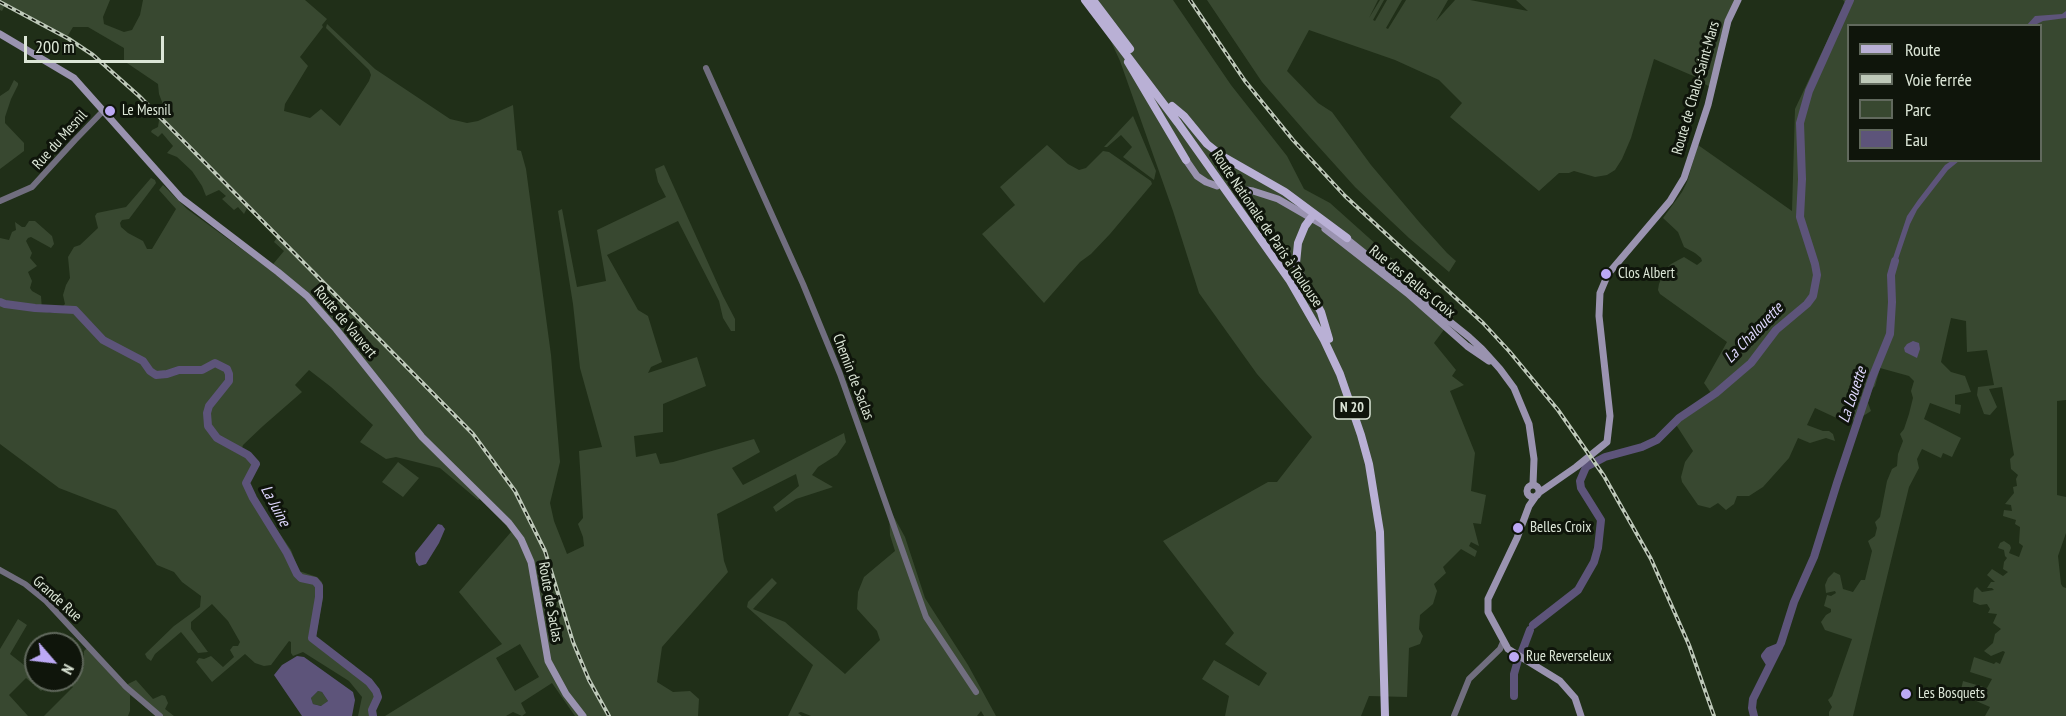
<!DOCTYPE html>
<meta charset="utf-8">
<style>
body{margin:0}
#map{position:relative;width:2066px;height:716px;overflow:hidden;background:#202f18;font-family:"PT Sans Narrow",sans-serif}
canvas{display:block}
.legend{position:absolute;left:1847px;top:24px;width:195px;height:138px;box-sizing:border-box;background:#0f150b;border:2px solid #61695d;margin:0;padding:8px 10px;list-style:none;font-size:18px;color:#dce6d7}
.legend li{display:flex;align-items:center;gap:12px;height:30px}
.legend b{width:30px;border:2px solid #61695d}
.north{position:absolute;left:24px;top:632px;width:60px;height:60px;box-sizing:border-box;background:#0f150b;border:2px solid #61695d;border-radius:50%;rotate:118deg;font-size:16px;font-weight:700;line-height:24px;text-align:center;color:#dce6d7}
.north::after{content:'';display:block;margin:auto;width:21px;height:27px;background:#bca9f5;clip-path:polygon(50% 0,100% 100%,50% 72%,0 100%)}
.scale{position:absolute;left:24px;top:36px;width:140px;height:27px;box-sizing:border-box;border:3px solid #dce6d7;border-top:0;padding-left:8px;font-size:18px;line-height:21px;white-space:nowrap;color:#dce6d7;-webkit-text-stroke:4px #0f150b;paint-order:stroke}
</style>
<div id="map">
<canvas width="2066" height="716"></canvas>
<ul class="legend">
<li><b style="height:8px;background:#b9b0d5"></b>Route</li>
<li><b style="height:8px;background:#bec9b9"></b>Voie ferrée</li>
<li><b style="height:16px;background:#384830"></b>Parc</li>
<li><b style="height:16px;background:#5d547a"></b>Eau</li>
</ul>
<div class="north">N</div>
<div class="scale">200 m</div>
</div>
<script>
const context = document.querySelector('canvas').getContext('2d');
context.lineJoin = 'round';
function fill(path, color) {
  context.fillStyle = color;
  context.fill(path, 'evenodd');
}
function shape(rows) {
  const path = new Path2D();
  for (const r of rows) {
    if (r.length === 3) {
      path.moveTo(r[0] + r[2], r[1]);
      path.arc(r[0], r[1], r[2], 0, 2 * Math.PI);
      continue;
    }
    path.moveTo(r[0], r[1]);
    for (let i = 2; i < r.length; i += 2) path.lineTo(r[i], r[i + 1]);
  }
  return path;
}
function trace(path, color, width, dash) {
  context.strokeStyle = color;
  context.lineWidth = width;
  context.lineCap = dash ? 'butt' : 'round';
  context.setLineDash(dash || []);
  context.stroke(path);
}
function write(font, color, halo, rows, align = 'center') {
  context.font = font + ' "PT Sans Narrow",sans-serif';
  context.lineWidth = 6;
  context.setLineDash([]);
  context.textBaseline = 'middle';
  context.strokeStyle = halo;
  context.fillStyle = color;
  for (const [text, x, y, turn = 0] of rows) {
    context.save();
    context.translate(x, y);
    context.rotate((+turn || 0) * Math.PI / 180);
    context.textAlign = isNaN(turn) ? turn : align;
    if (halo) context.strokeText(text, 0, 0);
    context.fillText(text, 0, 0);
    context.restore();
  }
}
fill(shape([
 [0,0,110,0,103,17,104,24,124,32,132,30,140,15,143,0,305,0,327,19,322,25,323,27,300,57,308,66,285,104,284,111,310,118,321,109,340,126,369,81,371,75,369,70,326,28,327,24,375,69,450,119,467,123,478,121,513,105,517,150,521,151,526,169,551,355,560,462,550,503,554,521,567,554,584,546,583,537,578,524,583,518,579,451,602,447,580,368,573,304,558,211,562,209,577,287,606,281,597,230,666,197,658,182,655,169,664,165,723,296,735,319,735,331,731,331,723,318,719,301,678,221,607,255,638,310,648,316,662,362,651,367,648,373,697,357,706,386,663,404,663,432,634,436,636,457,656,453,660,464,673,462,754,439,760,452,732,468,743,485,844,433,846,442,837,455,818,467,812,475,833,487,796,499,776,512,773,507,799,486,796,474,717,514,724,561,728,572,662,647,657,682,673,692,690,691,699,699,698,716,575,716,552,683,521,703,526,713,522,716,513,712,506,716,385,716,502,644,459,592,511,532,497,514,480,499,478,500,440,468,396,457,386,459,363,444,360,442,373,425,331,387,309,370,295,385,302,392,263,426,243,445,242,448,253,455,258,465,249,484,267,515,291,550,299,571,317,577,322,582,323,597,316,637,355,666,354,669,370,683,376,691,378,696,372,710,374,716,358,716,362,697,349,681,303,652,293,656,291,653,291,642,289,641,271,665,264,666,255,663,245,654,212,682,196,662,199,658,204,659,211,656,223,667,234,657,230,650,233,646,238,646,240,642,228,621,212,604,191,622,191,629,208,652,198,653,181,632,155,654,151,661,147,658,145,654,174,626,200,607,201,596,182,582,174,572,157,565,116,510,59,488,0,444,0,238,9,240,12,232,16,230,15,222,22,227,25,227,29,221,35,221,52,236,54,244,51,248,31,237,28,238,26,241,32,253,30,258,37,266,28,272,32,281,30,288,32,291,41,296,42,310,50,313,58,311,65,304,63,295,66,285,70,278,68,257,74,247,80,245,98,228,95,216,97,213,126,207,151,178,155,180,156,183,129,219,122,220,120,223,121,227,128,233,143,241,147,249,152,249,176,209,159,190,163,185,187,209,269,269,284,251,274,242,278,236,248,206,244,214,238,207,234,210,222,199,226,196,219,190,206,196,202,186,192,171,177,157,167,153,173,146,162,133,158,137,151,132,152,130,158,127,160,114,164,107,159,94,158,84,124,61,124,48,88,27,73,27,67,37,5,5,2,11,0,10],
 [520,644,539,677,515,691,496,658],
 [1092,0,1173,0,1231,85,1287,156,1304,189,1330,203,1455,315,1434,343,1456,370,1452,376,1464,385,1450,391,1475,453,1471,491,1486,495,1481,524,1473,523,1479,546,1471,542,1469,546,1477,551,1475,557,1461,549,1443,567,1446,573,1434,584,1437,591,1433,604,1420,615,1419,629,1423,636,1420,644,1409,648,1407,697,1369,696,1361,716,1225,716,1229,696,1202,679,1214,660,1259,686,1267,673,1225,644,1234,633,1163,541,1268,482,1277,482,1312,437,1257,374,1199,293,1173,211,1120,61],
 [1207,0,1378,0,1369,18,1380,0,1384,0,1373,20,1375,21,1387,0,1402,0,1386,28,1388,29,1406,0,1448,0,1436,21,1455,0,1470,0,1528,11,1516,0,1736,0,1728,15,1720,39,1710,87,1698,80,1698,78,1654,59,1631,138,1622,159,1615,170,1607,175,1595,177,1574,171,1569,173,1559,173,1539,191,1450,117,1462,103,1439,80,1395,60,1309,30,1287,71,1318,103,1332,112,1371,165,1420,223,1447,253,1456,261,1449,272,1409,238,1355,187,1309,136,1262,82],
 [1843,0,2066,0,2066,400,2057,401,2057,495,2066,497,2066,533,2058,556,2061,584,2063,587,2066,588,2066,716,1985,716,1990,707,1960,694,1963,681,1987,688,1992,679,1970,672,1974,657,1994,664,1996,662,2000,664,2005,652,2003,651,1991,656,1984,651,1993,643,1995,634,2001,629,1993,623,1997,614,1988,613,1990,609,1987,604,1980,605,1973,602,1974,590,1977,587,1982,592,1994,590,1992,588,1987,588,1991,582,1995,582,1987,575,1992,569,2003,576,2008,572,2003,569,2004,562,2007,558,2005,556,2004,550,1998,548,2000,543,2004,541,2010,545,2011,548,2009,553,2019,557,2023,546,2019,543,2020,527,2015,524,2016,520,2003,516,2004,510,2012,511,2011,505,2005,504,2014,493,2013,487,2017,486,2016,479,2018,475,2011,469,2010,459,2014,455,2002,387,1989,389,1997,407,1990,415,1984,414,1977,395,1978,387,1994,385,1987,350,1967,352,1966,321,1951,318,1941,362,1951,372,1965,376,1971,392,1955,395,1955,404,1961,405,1960,414,1930,403,1924,419,1961,438,1952,457,1943,453,1941,458,1922,449,1917,459,1919,468,1909,487,1853,716,1829,716,1829,712,1832,707,1828,700,1832,696,1852,639,1825,630,1821,622,1826,615,1831,612,1831,609,1824,606,1827,595,1831,596,1836,593,1835,591,1826,593,1825,585,1828,578,1834,572,1840,575,1843,589,1853,592,1861,580,1865,580,1872,551,1868,541,1875,536,1877,528,1875,522,1880,517,1887,481,1892,469,1897,466,1898,454,1903,441,1900,434,1904,429,1909,414,1913,398,1911,391,1914,381,1909,376,1880,368,1875,386,1872,389,1868,403,1871,411,1857,420,1843,421,1815,408,1807,425,1823,431,1829,431,1833,434,1835,441,1826,438,1810,443,1798,438,1789,458,1763,487,1749,496,1737,496,1734,504,1726,510,1718,503,1710,508,1698,505,1682,482,1681,477,1685,462,1693,451,1673,420,1711,393,1704,383,1727,342,1660,294,1658,290,1659,284,1665,270,1671,264,1684,257,1697,265,1702,261,1701,258,1695,253,1684,247,1678,232,1663,218,1682,192,1687,182,1698,145,1792,211,1795,109,1845,3],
 [1848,26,2040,26,2040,160,1848,160],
 [14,80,18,83,18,85,11,99,5,117,5,123,24,143,24,151,0,169,0,96,9,90],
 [1133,116,1156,171,1154,180,1123,157,1132,147,1121,135,1107,147,1104,147],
 [1047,145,1068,164,1079,170,1086,168,1103,151,1109,152,1151,181,1152,184,1110,234,1091,254,1080,262,1044,303,982,234,1015,205,1000,187],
 [398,462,419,478,403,497,382,482],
 [889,508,905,537,925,598,968,665,996,716,984,716,981,711,977,716,811,716,801,712,798,713,802,716,788,716,813,665,747,607,748,602,772,578,777,583,753,609,785,622,845,674,880,640,877,631,857,609,858,592,864,577,895,551,890,535],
 [18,619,27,625,10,654,29,669,36,661,36,680,52,680,41,691,26,678,9,695,28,716,0,716,0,649],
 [87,648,122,687,136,680,153,699,162,695,165,696,168,703,165,709,174,716,158,716,130,695,130,711,128,716,44,716,73,687,66,680,72,680,72,659,81,667,84,667,84,651],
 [318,691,322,692,328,701,322,706,313,704,311,698]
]), '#384830');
fill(shape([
 [2066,11,2066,18,2043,21,2035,25,2027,25,2035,16,2062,14],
 [1951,161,1959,161,1948,170,1917,210,1910,224,1894,271,1889,270,1907,216,1918,200,1945,165],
 [1913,341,1919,343,1920,349,1917,358,1905,352,1904,348,1907,344],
 [438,524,442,525,445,529,439,543,426,564,419,566,416,562,415,553],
 [297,656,304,657,353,692,355,700,352,716,302,716,274,675,282,665],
 [318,691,322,692,328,701,321,706,313,704,311,698]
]), '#5d547a');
trace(shape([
 [0,302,5,304,35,308,75,310,103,340,143,361,150,371,156,375,167,374,179,370,202,370,215,363,227,369,229,374,229,381,209,406,207,413,208,426,217,438,248,455,256,464,246,483,253,498,287,553,297,574,301,578,315,581,319,586,319,597,312,638,369,682,376,691,378,697,372,710,373,716],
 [1533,625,1578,590,1594,562,1598,548,1601,520,1581,488,1580,481,1586,467,1605,457,1642,447,1657,440,1679,418,1716,393,1751,363,1776,330,1807,304,1813,296,1817,275,1815,264,1800,217,1802,179,1800,123,1809,91,1850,0],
 [1521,654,1530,630],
 [1770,664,1765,656,1769,651,1779,647],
 [1514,696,1514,674,1518,660],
 [1754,716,1752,708,1753,699,1781,643,1794,602,1814,557,1837,483,1872,378,1890,334,1892,302,1891,275,1895,261]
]), '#5d547a', 8);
trace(shape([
 [1220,186,1240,189]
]), '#3c4a35', 7, [7, 3.5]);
trace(shape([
 [706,68,803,284,840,374,926,617,976,692],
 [0,201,32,187,75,140,104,110],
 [0,570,25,584,46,601,126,687,160,716],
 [1454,716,1469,679,1500,649,1503,642]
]), '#716e7f', 6);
trace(shape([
 [0,34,74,78,181,198,278,272,307,296,336,329,422,437,509,523,521,539,531,562,548,661,566,694,583,716],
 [1186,160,1197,176,1206,182,1217,186],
 [1240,189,1253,191,1278,199,1330,229],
 [1325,229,1407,293,1467,346,1489,361],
 [1343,236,1469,337,1482,349,1500,369,1514,388,1529,424,1534,459,1533,484],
 [1533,491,6],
 [1540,492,1576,467,1607,442,1610,416,1599,316,1600,293,1608,274,1670,201,1684,178,1708,105,1728,21,1738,0],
 [1536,496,1529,506,1517,538,1488,599,1488,612,1508,649,1560,681,1575,698,1581,716]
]), '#9a93b0', 7);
trace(shape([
 [1085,0,1178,123,1290,281,1324,340,1340,374,1361,435,1369,464,1380,532,1385,716],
 [1093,0,1130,49],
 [1128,62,1186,160],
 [1172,106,1184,116,1207,144,1222,156,1285,192,1347,238],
 [1311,218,1305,226,1298,243,1296,263,1300,274,1321,312,1329,339]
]), '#b9b0d5', 8);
const rail = shape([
 [1190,0,1245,81,1293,140,1345,196,1483,323,1509,351,1558,410,1604,476,1651,559,1689,645,1714,716],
 [0,2,69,39,93,55,139,96,473,434,515,491,545,551,573,642,589,680,609,716]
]);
trace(rail, '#bec9b9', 4);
trace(rail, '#0f150b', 1.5, [4.5]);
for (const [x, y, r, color] of [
 [110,111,6,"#bca9f5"],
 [1606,274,6,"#bca9f5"],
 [1518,528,6,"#bca9f5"],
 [1514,657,6,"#bca9f5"],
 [1906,694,6,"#bca9f5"]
]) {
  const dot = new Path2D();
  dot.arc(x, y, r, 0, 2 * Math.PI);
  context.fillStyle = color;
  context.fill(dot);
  trace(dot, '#0f150b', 2);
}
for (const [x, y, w] of [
 [1352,408,36]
]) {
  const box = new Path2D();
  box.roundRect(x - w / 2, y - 11, w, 22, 4.5);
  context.fillStyle = '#0f150b';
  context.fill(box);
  trace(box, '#dce6d7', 1.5);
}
write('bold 14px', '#dce6d7', null, [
 ["N 20",1352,408]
]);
write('15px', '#dce6d7', '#0f150b', [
 ["Route de Chalo-Saint-Mars",1696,88,-74],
 ["Rue du Mesnil",60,140,-48],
 ["Route Nationale de Paris à Toulouse",1267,229,56],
 ["Rue des Belles Croix",1412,282,39],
 ["Route de Vauvert",345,322,50],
 ["Chemin de Saclas",853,377,69],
 ["Grande Rue",57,599,42],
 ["Route de Saclas",550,602,80]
]);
write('15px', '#dce6d7', '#0f150b', [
 ["Le Mesnil",122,111],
 ["Clos Albert",1618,274],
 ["Belles Croix",1530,528],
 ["Rue Reverseleux",1526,657],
 ["Les Bosquets",1918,694]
], 'left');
write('italic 16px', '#dfd7fe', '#0f150b', [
 ["La Chalouette",1754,333,-46],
 ["La Louette",1853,395,-71],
 ["La Juine",275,506,62]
]);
</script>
